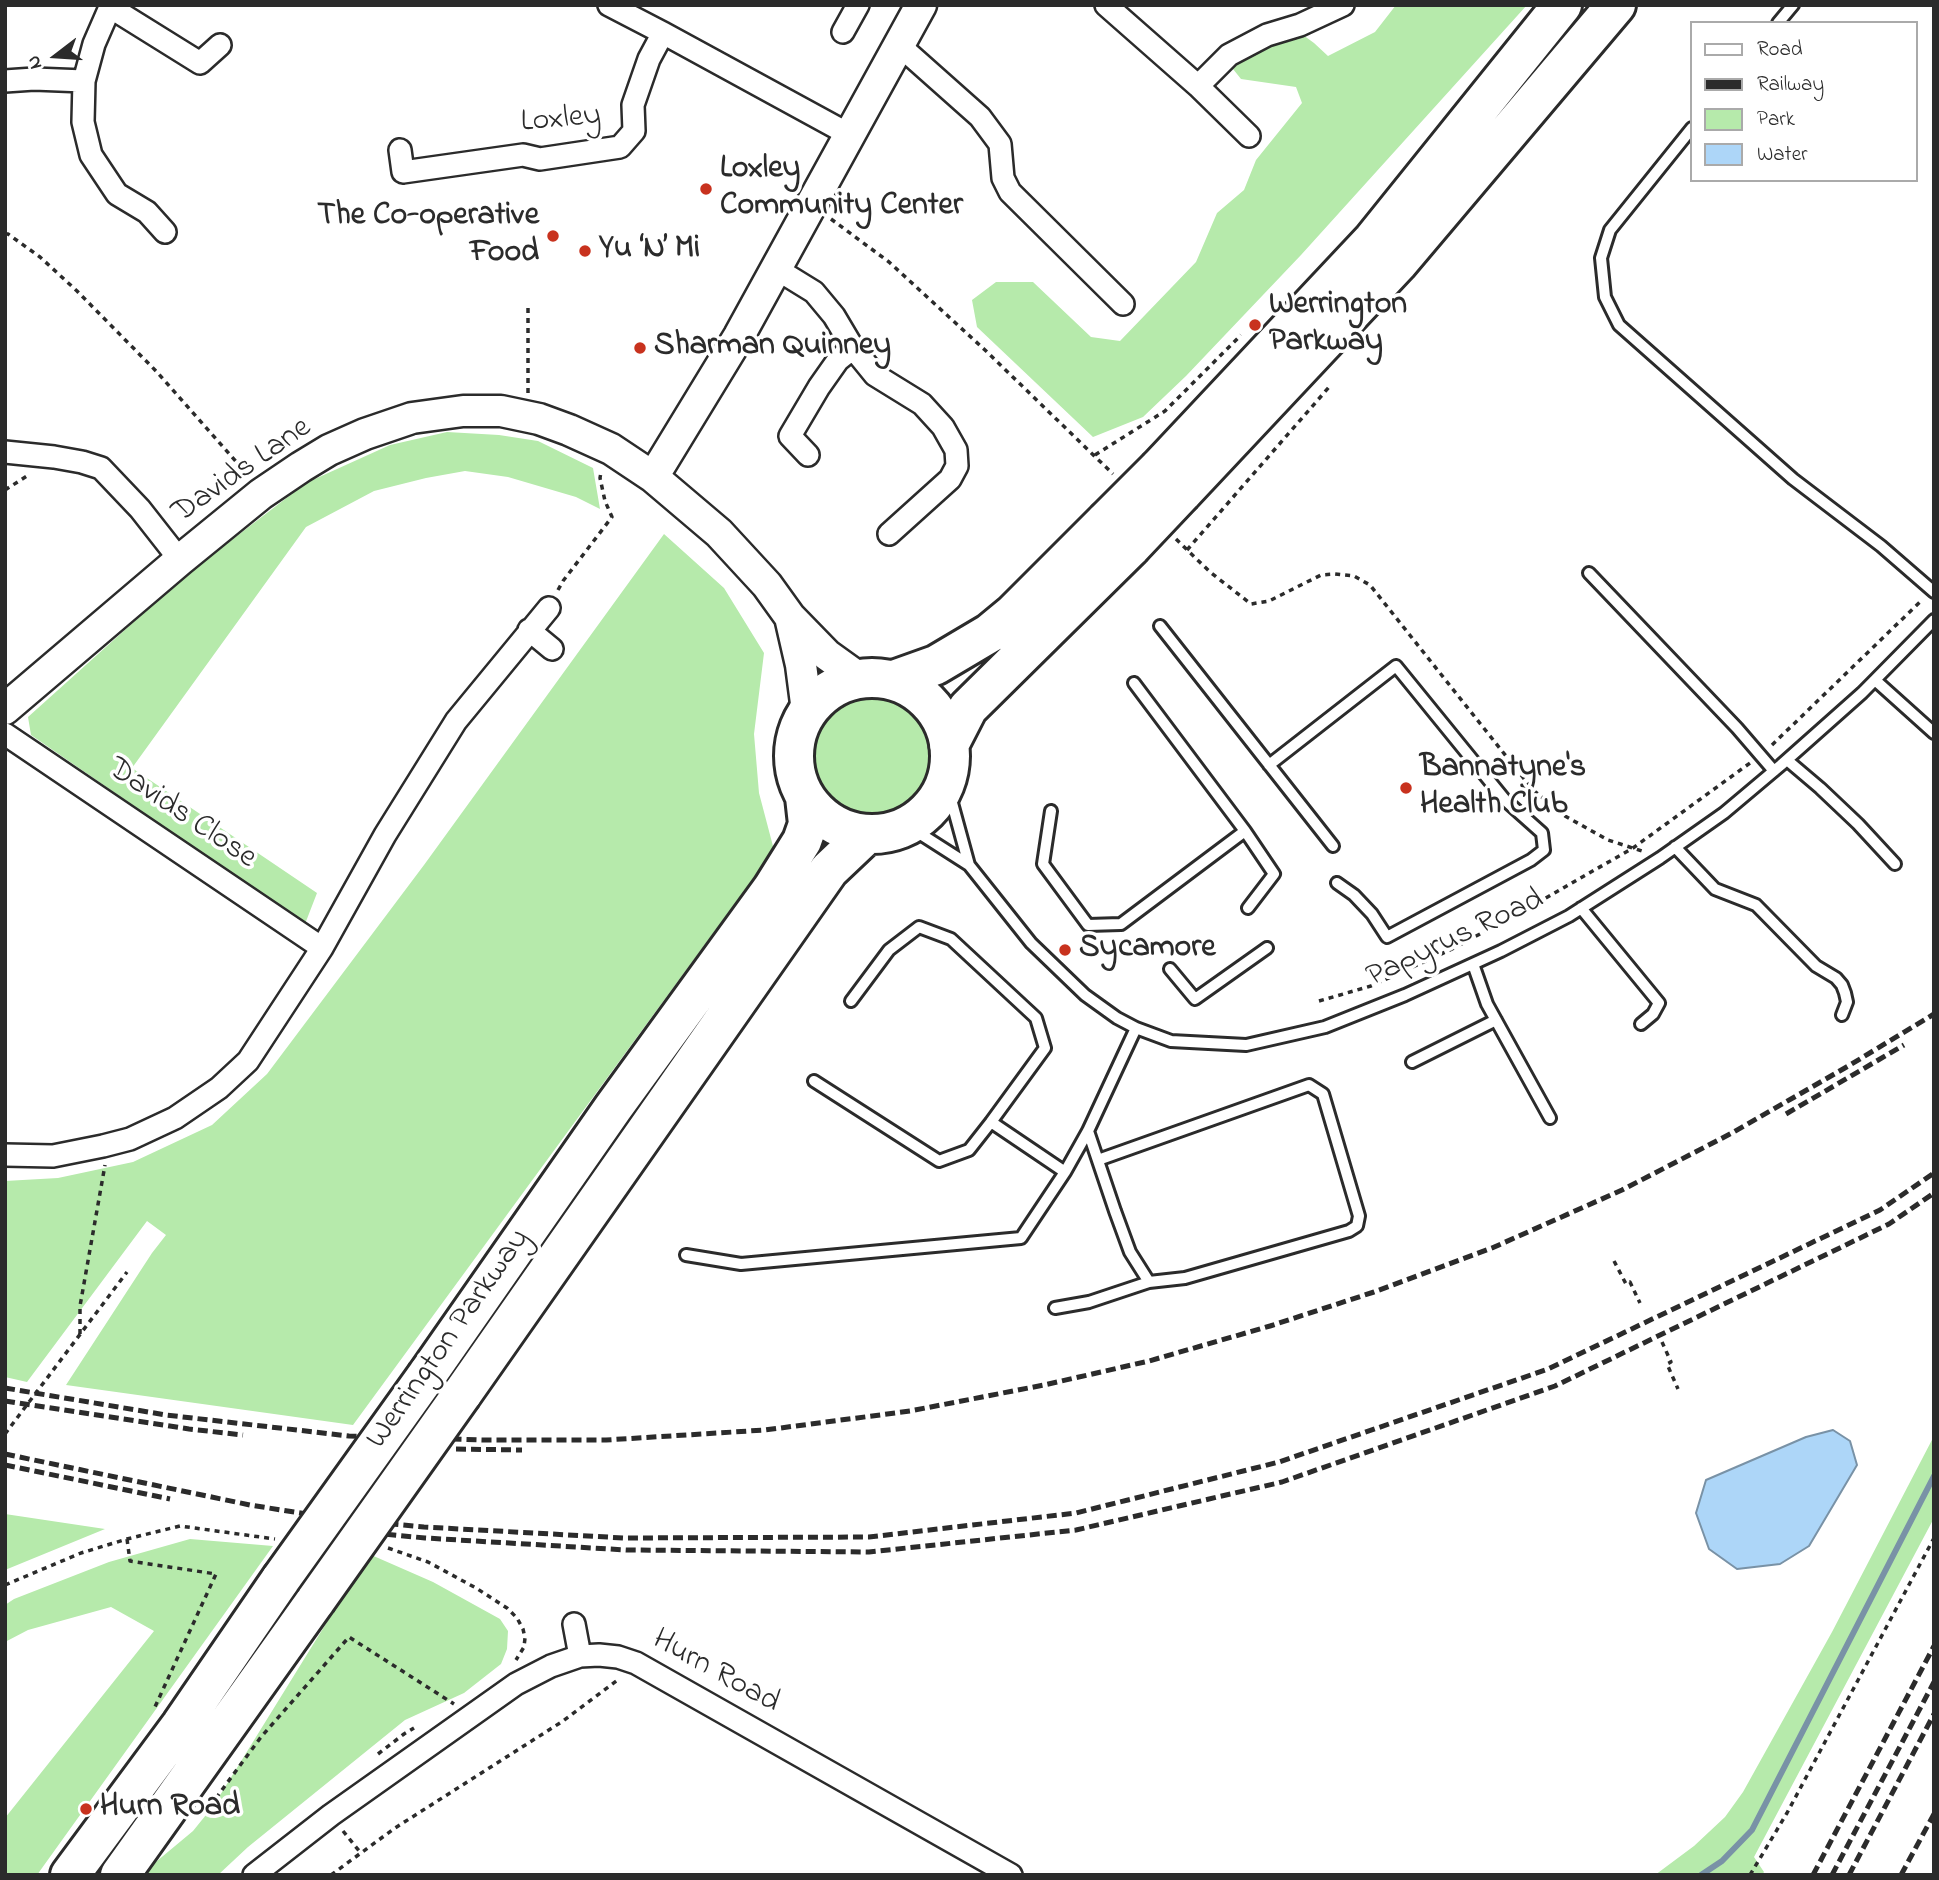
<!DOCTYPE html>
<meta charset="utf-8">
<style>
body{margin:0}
#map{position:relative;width:1939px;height:1880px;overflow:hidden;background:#fff;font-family:"Indie Flower",sans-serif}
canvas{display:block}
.frame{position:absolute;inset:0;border:7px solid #2b2b2b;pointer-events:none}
.legend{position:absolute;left:1690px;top:21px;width:228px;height:161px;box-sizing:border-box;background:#fff;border:2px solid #aaa;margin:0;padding:9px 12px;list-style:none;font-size:21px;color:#2b2b2b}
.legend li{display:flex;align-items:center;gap:14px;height:35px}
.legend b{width:35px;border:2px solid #aaa}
.north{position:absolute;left:21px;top:21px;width:70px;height:70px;-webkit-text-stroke:5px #fff;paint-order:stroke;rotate:253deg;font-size:19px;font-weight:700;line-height:28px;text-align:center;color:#2b2b2b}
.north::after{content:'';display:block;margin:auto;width:24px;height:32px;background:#2b2b2b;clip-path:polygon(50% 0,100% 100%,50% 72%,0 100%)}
</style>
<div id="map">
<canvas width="1939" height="1880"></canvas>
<div class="frame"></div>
<ul class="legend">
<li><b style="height:9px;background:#fff"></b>Road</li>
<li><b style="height:9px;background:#2b2b2b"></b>Railway</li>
<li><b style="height:19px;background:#b6eaab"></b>Park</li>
<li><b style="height:19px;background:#add6f8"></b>Water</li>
</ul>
<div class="north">N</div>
</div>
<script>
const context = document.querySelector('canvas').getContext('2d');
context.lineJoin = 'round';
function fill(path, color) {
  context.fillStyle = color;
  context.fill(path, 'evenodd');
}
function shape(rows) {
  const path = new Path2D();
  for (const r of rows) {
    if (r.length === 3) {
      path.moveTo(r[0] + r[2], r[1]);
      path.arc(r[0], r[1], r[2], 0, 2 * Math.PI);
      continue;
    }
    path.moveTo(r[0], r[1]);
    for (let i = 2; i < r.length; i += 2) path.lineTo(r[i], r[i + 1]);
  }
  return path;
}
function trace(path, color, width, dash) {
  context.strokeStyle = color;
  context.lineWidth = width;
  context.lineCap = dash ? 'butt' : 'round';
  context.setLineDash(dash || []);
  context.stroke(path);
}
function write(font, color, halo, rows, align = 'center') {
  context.font = font + ' "Indie Flower",sans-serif';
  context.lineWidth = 7;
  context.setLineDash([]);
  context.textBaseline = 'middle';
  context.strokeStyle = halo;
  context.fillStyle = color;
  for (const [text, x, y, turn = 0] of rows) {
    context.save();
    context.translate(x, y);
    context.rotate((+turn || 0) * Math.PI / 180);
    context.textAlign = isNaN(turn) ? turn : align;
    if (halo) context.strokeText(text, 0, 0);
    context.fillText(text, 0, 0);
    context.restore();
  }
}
fill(shape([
 [1396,5,1527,5,1301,255,1186,376,1143,417,1093,437,977,327,972,300,996,282,1033,282,1091,337,1120,341,1196,262,1217,213,1244,190,1256,160,1302,103,1296,87,1241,79,1233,69,1244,53,1303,35,1314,43,1328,56,1375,32],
 [447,432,499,435,538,441,593,468,600,509,576,497,508,477,465,471,426,478,374,491,306,527,132,768,317,893,305,924,31,735,28,717,186,575,306,483,390,445],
 [664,534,724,588,764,653,754,734,759,793,774,850,353,1425,66,1385,152,1253,166,1235,147,1221,27,1382,5,1377,5,1181,58,1178,133,1162,212,1125,267,1074,424,865],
 [871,756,61],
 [1934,1436,1934,1518,1754,1857,1764,1872,1762,1875,1655,1875,1694,1846,1725,1817,1743,1792,1832,1632],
 [5,1514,105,1529,5,1570],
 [190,1539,273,1546,37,1875,5,1875,5,1818,154,1631,111,1607,28,1630,5,1642,5,1605,14,1599,109,1562],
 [369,1554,433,1582,500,1619,508,1631,507,1649,501,1664,464,1693,405,1720,248,1847,218,1875,144,1875,151,1866,193,1831,214,1805]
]), '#b6eaab');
const water = shape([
 [1833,1430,1850,1441,1857,1465,1809,1546,1780,1564,1737,1569,1709,1549,1696,1513,1706,1480,1806,1437,1833,1430]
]);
fill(water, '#add6f8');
trace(water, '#7992a6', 2);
trace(shape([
 [1701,1875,1722,1861,1752,1830,1934,1476]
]), '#7992a6', 6);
const lane = shape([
 [1778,23,1793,5],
 [1692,128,1610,230,1601,258,1605,297,1619,325,1793,479,1881,546,1934,592],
 [1589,573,1737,728,1774,771],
 [1160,626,1333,846],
 [1875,680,1934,733],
 [1134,683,1245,831,1274,874,1248,908],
 [1787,760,1820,788,1858,824,1895,864],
 [1269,765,1396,666,1505,800,1542,833,1544,850,1531,860,1387,937,1372,914,1354,895,1337,883],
 [946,781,969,865],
 [1051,811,1043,864,1088,925,1121,924,1245,831],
 [908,826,969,865,1031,943,1085,995,1117,1018,1136,1028,1171,1041,1246,1045,1325,1027,1405,995,1501,951,1569,916,1660,858,1724,813,1781,765,1862,693,1934,620],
 [1675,847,1715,889,1756,905,1816,966,1836,978,1842,985,1845,993,1847,1002,1842,1015],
 [1581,908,1659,1003,1653,1014,1641,1024],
 [1473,964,1487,1004,1550,1118],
 [1170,969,1195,999,1267,948],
 [1412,1062,1496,1020],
 [814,1081,939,1161,969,1150,991,1122,1045,1048,1036,1018,951,939,919,927,889,950,851,1001],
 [991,1122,1065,1172],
 [1088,1131,1115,1211,1130,1252,1149,1282,1185,1278,1349,1231,1357,1226,1359,1216,1323,1094,1309,1085,1098,1160],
 [686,1255,741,1264,1021,1238,1065,1172,1088,1131,1136,1028],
 [1055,1308,1089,1302,1149,1282]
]);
const street = shape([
 [111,5,94,44,84,81,83,122,91,155,117,194,147,212,165,232],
 [609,5,663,33,850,135],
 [1106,5,1198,86,1249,136],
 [110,7,200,63,220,45],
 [843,32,858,5],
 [899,45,980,117,1000,144,1003,178,1010,192,1123,304],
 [5,81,34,79,84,81],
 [1198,86,1229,55,1267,35,1300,25,1343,5],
 [400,150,403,172,523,155,540,159,620,147,634,131,633,105,649,59,663,33],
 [775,268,814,292,834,316,853,348,875,375,922,404,943,427,956,450,957,466,950,479,889,534],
 [5,452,54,457,82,462,101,468,140,509,180,560],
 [808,455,790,436,819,387,838,360,853,348],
 [529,630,552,649],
 [5,734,322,948],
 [5,1155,53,1156,103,1146,130,1139,175,1118,219,1088,248,1061,322,948,385,835,456,721,549,608],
 [574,1624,580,1656],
 [254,1875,331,1815,516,1684,551,1666,580,1656,599,1655,618,1657,636,1663,1011,1875]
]);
const secondary = shape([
 [653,477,739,336,921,5],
 [790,617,801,665,807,711],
 [5,709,180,560,261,494,301,467,329,450,365,434,412,418,463,411,501,411,539,419,569,430,611,449,653,477,719,533,767,585,790,617,827,655,859,678]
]);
const highway = shape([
 [1159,468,1373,240,1562,5],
 [1182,493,1398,263,1616,5],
 [872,756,78],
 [894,680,936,665,990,633,1013,614,1106,521],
 [949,745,968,708,1131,547],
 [427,1375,613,1108,772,889,802,841,808,824,805,797],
 [462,1394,829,870,867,834],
 [70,1875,181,1725,281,1579],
 [120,1875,316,1600]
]);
trace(lane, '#2b2b2b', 16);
trace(street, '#2b2b2b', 26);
trace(secondary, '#2b2b2b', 35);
trace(highway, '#2b2b2b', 44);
trace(shape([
 [831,219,889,262,985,350,1113,474],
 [5,234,8,234,40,257,77,291,156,371,248,475],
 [528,308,528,393],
 [1095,455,1165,411,1241,335],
 [5,490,27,476],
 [1176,539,1210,572,1251,604,1269,601,1321,575,1335,574,1354,576,1370,585,1533,790,1565,816,1608,840,1642,851],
 [1187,550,1330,386],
 [558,590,563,581,612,517,605,501,600,478,601,472],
 [1772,745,1922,600],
 [1319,1001,1371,986,1450,950,1523,911,1633,848,1750,763],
 [1614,1261,1626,1284,1630,1282,1640,1303],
 [80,1334,80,1306,105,1165],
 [1662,1342,1671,1362,1667,1364,1678,1389],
 [127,1539,130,1561,216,1574,154,1709],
 [388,1548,428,1562,476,1588,507,1608,517,1618,523,1629,525,1638,524,1647,516,1660],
 [5,1585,81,1553,127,1539,180,1526,275,1539],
 [378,1754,404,1734,414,1728],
 [216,1798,261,1737,349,1637,454,1704],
 [343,1831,360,1852],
 [331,1875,395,1828,563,1721,619,1679],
 [1750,1875,1787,1813,1934,1538]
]), '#2b2b2b', 3.5, [5, 5]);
trace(lane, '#fff', 10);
trace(street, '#fff', 21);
trace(secondary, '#fff', 30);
trace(highway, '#fff', 38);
trace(shape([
 [1786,1114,1904,1045],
 [5,1388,166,1415,349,1436,485,1440,606,1440,765,1430,910,1411,1044,1385,1149,1361,1270,1326,1374,1292,1492,1248,1622,1190,1732,1133,1850,1065,1934,1014],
 [5,1401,189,1429,243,1435],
 [456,1449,522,1450],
 [5,1454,250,1505,338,1519,424,1527,624,1538,869,1537,1076,1513,1279,1462,1548,1369,1880,1210,1934,1173],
 [5,1465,170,1499],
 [297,1523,333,1529,425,1538,626,1550,869,1552,1076,1530,1282,1482,1555,1386,1889,1224,1934,1193],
 [1813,1875,1934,1646],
 [1832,1875,1934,1682],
 [1849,1875,1934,1714],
 [1901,1875,1934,1814]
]), '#2b2b2b', 5, [10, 5]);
const highwayBridge = shape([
 [1106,521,1159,468],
 [1131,547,1182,493],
 [281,1579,427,1375],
 [316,1600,462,1394]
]);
trace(highwayBridge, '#2b2b2b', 44, []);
trace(shape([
 [5,1434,127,1272]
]), '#2b2b2b', 3.5, [5, 5]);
trace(highwayBridge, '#fff', 38);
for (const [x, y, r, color] of [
 [706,189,7,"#c8321e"],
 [553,236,7,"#c8321e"],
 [585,251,7,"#c8321e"],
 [1255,325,7,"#c8321e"],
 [640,348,7,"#c8321e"],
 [1406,788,7,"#c8321e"],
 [1065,950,7,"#c8321e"],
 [86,1809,7,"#c8321e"]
]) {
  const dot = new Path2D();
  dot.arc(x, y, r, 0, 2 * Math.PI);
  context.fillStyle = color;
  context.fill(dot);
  trace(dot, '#fff', 2.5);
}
write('32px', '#2b2b2b', '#fff', [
 ["Loxley",561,121,-5],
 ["Davids Lane",243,472,-35],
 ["Davids Close",181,815,34],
 ["Papyrus Road",1456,940,-25],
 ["Werrington Parkway",450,1340,-55],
 ["Hurn Road",715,1673,29]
]);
write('bold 32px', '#2b2b2b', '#fff', [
 ["Loxley",720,171],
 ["Community Center",720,208],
 ["The Co-operative",539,218,"right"],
 ["Food",539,255,"right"],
 ["Yu ‘N’ Mi",599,251],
 ["Werrington",1269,307],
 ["Parkway",1269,344],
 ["Sharman Quinney",654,348],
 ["Bannatyne's",1420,770],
 ["Health Club",1420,807],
 ["Sycamore",1079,950],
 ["Hurn Road",100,1809]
], 'left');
</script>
